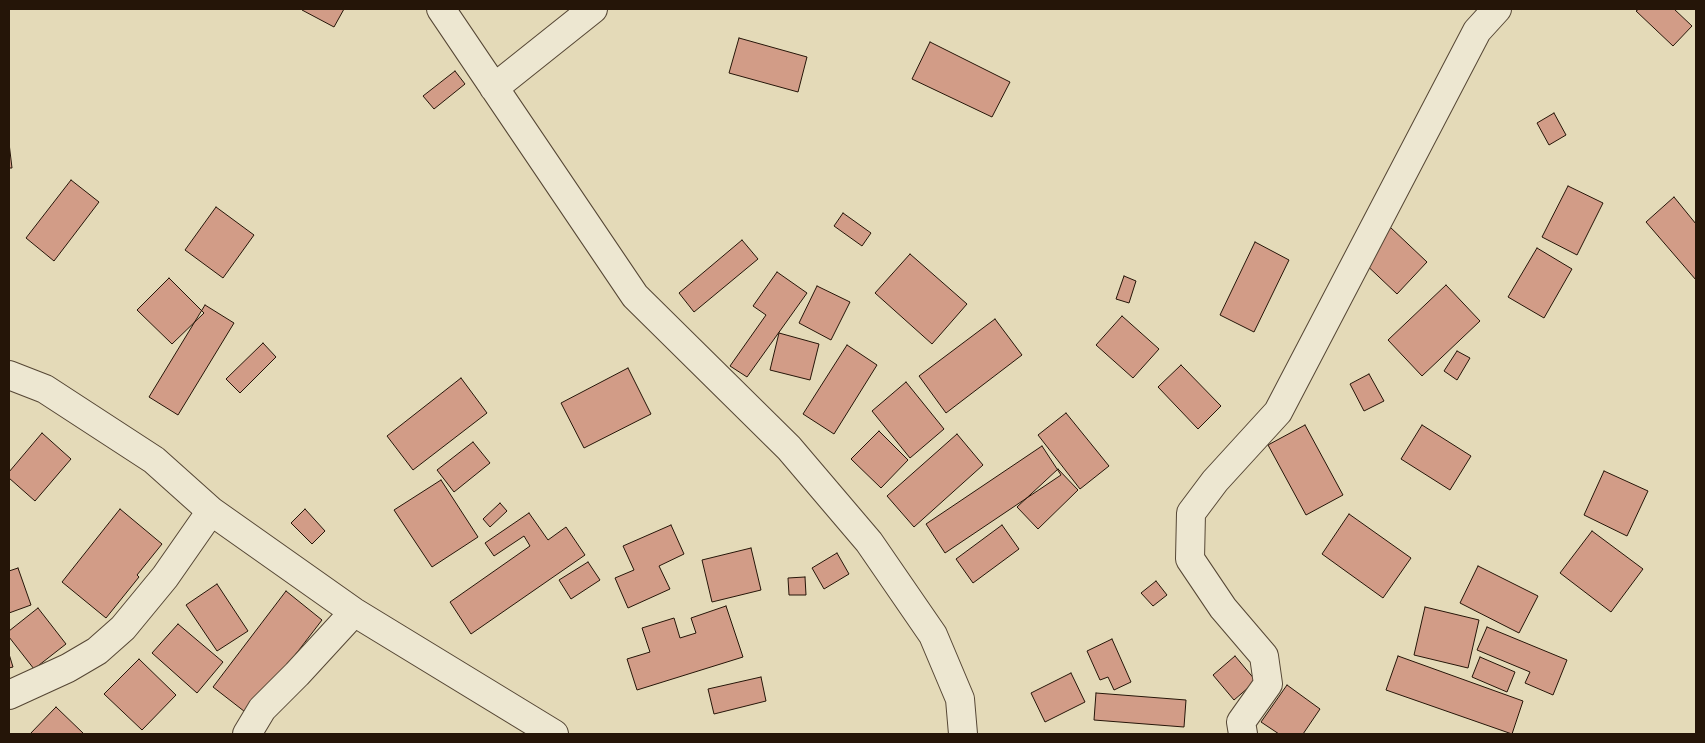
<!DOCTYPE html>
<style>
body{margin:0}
#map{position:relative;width:1705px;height:743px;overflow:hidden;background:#e4dab8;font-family:"IM FELL Double Pica",serif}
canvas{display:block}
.frame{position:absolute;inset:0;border:10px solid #251508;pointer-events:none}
</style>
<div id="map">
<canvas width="1705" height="743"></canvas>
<div class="frame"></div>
</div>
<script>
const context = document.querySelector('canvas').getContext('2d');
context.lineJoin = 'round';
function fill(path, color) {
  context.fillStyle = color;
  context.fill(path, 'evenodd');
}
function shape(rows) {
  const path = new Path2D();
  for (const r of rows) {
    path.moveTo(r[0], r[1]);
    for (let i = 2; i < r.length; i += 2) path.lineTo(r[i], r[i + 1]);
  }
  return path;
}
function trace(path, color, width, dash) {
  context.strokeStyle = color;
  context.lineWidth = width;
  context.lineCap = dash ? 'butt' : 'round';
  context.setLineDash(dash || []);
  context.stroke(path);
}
const building = shape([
 [303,9,344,9,334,27,302,10,303,9],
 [1639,9,1674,9,1692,26,1673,46,1636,11,1639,9],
 [739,38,807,57,798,92,729,73,739,38],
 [930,42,1010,82,992,117,912,79,930,42],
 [455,71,465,84,434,109,423,96,455,71],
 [1554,113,1566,135,1549,145,1537,123,1554,113],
 [9,143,12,168,9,168,9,143],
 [71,180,99,202,54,261,26,238,71,180],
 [1568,186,1603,203,1577,255,1542,237,1568,186],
 [1674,197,1696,224,1696,280,1646,222,1674,197],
 [216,207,254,235,223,278,185,250,216,207],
 [843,213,871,233,862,246,834,226,843,213],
 [1390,227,1427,262,1397,294,1360,259,1390,227],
 [742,240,758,259,694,312,679,293,742,240],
 [1255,242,1289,260,1254,332,1220,315,1255,242],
 [1537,248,1572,269,1544,318,1508,297,1537,248],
 [910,254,967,304,932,344,875,293,910,254],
 [777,272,807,293,747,377,730,366,766,315,753,306,777,272],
 [1124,276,1136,281,1129,303,1116,299,1124,276],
 [169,278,204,313,172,344,137,310,169,278],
 [1446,285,1480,321,1422,376,1388,340,1446,285],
 [817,286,850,302,831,340,799,323,817,286],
 [205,305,234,323,178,415,149,397,205,305],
 [1122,316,1159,349,1133,378,1096,345,1122,316],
 [995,319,1022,355,946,413,919,376,995,319],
 [779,333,819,344,810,380,770,370,779,333],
 [263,343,276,357,240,393,226,379,263,343],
 [847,345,877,365,834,434,803,414,847,345],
 [1457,351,1470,358,1457,380,1444,371,1457,351],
 [1181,365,1221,406,1198,429,1158,387,1181,365],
 [628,368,651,414,584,448,561,403,628,368],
 [1369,374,1384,401,1364,411,1350,384,1369,374],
 [461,378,487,413,413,470,387,436,461,378],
 [906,382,944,429,910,458,872,411,906,382],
 [1066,413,1109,466,1080,489,1038,435,1066,413],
 [1305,425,1343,495,1306,515,1268,445,1305,425],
 [1422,425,1471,456,1450,490,1401,459,1422,425],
 [879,431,908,460,881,488,851,459,879,431],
 [42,433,71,459,35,501,9,478,9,472,42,433],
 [957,434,983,465,914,527,887,496,957,434],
 [473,442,490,463,454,492,437,470,473,442],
 [1042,446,1061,475,945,553,926,524,1042,446],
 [1058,469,1078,490,1038,529,1017,507,1058,469],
 [1604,471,1648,491,1627,536,1584,515,1604,471],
 [441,480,478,537,432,567,394,510,441,480],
 [500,503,507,511,490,527,483,519,500,503],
 [120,509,162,544,137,575,139,577,106,618,62,582,120,509],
 [305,509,325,531,312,544,291,523,305,509],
 [529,513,548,540,566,527,585,555,471,634,450,602,530,546,524,536,494,556,485,543,529,513],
 [1349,514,1411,558,1383,598,1322,554,1349,514],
 [671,525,684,554,659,566,670,589,628,608,615,578,634,570,623,546,671,525],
 [1002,525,1019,549,973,583,956,559,1002,525],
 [1592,531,1643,569,1611,612,1560,573,1592,531],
 [751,548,761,590,712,602,702,560,751,548],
 [837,553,849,574,824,589,812,568,837,553],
 [588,562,600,580,571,599,559,580,588,562],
 [1478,566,1538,596,1519,633,1460,603,1478,566],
 [18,568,31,605,9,613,9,571,18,568],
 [805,577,806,595,789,595,788,578,805,577],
 [1156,581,1167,595,1153,606,1141,593,1156,581],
 [217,584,248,631,217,651,186,605,217,584],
 [286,591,322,620,249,715,213,687,286,591],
 [726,606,743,657,637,690,627,659,650,652,642,628,674,618,680,638,696,633,691,618,726,606],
 [1425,607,1479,620,1468,668,1414,655,1425,607],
 [38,608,66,644,34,669,9,637,9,631,38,608],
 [178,624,223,662,197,693,152,653,178,624],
 [1487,627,1567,660,1553,695,1525,683,1530,672,1477,650,1487,627],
 [1112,639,1131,682,1114,690,1108,677,1100,680,1087,651,1112,639],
 [9,654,13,667,9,668,9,654],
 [1235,656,1256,681,1234,700,1213,675,1235,656],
 [1398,656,1523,701,1512,734,1386,690,1398,656],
 [1480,657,1515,672,1507,692,1472,677,1480,657],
 [139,659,176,695,142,730,104,694,139,659],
 [1071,673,1085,702,1045,722,1031,693,1071,673],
 [761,677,766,701,714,714,708,689,761,677],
 [1287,685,1320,709,1303,734,1279,734,1261,722,1287,685],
 [1096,693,1186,700,1184,727,1094,720,1096,693],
 [56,707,84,734,30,734,56,707]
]);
fill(building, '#d29c87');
trace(building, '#251508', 1);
const minor = shape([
 [441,9,635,296,789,448,869,542,933,635,960,699,963,734],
 [494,88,593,9],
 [9,375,45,389,154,460,211,511,354,612,554,734],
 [9,695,68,668,97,651,123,628,165,577,211,511],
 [247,734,262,709,297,674,354,612],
 [1243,734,1241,722,1268,684,1264,656,1223,608,1190,559,1191,513,1215,481,1278,412,1477,31,1497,9]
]);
trace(minor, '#554634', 30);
trace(minor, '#ede7d1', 28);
</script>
